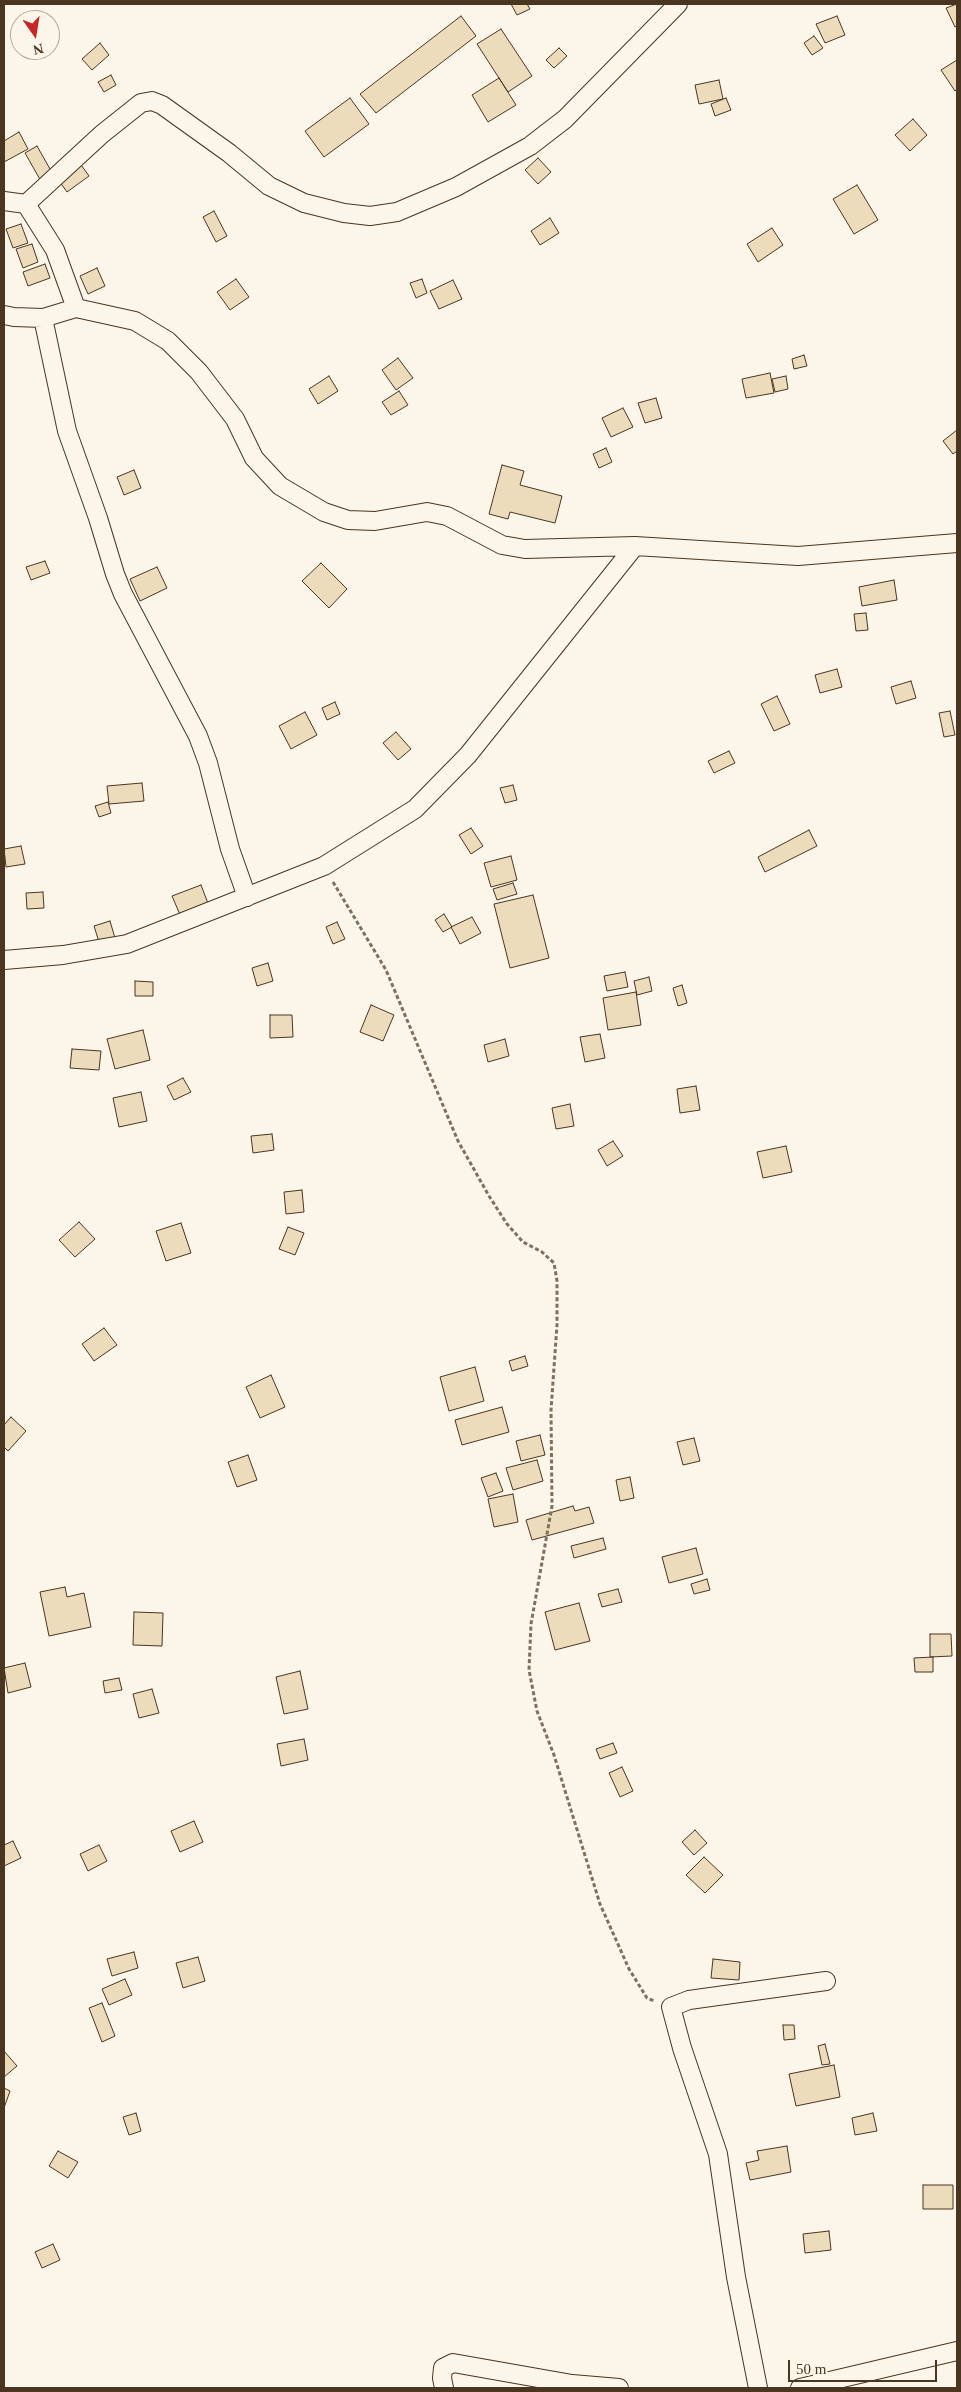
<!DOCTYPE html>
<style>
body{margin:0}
#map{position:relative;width:961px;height:2392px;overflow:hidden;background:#fbf6e9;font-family:Georgia,serif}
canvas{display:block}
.frame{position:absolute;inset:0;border:5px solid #4a3520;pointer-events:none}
.north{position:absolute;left:10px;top:10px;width:50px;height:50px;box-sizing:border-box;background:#fbf6e9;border:1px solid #b4a999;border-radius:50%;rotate:167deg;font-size:14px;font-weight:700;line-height:20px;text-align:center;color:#4a3520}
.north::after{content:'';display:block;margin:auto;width:18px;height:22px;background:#c62828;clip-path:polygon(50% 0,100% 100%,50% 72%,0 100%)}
.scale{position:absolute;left:788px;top:2360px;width:149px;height:22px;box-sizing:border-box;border:2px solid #4a3520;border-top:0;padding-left:6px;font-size:15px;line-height:18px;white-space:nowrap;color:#4a3520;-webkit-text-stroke:4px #fbf6e9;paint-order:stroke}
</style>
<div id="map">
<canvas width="961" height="2392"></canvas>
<div class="frame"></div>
<div class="north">N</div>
<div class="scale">50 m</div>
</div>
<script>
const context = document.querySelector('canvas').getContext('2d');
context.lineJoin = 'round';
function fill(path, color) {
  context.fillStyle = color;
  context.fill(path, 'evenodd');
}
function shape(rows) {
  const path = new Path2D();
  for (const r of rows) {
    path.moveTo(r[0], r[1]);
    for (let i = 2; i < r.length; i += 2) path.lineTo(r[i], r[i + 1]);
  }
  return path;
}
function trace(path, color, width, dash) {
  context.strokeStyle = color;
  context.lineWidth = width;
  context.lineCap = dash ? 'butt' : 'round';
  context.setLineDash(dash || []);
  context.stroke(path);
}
const building = shape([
 [511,4,527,4,530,9,517,15,511,4],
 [957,4,957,26,955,27,946,8,957,4],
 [461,16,476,36,376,113,360,94,461,16],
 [837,16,845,35,825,43,816,24,837,16],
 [501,29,532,76,508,92,477,44,501,29],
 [814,36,823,48,812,55,804,43,814,36],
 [100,43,109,55,92,70,82,59,100,43],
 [559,48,567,56,554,68,546,60,559,48],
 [957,60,957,89,955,91,941,70,957,60],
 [111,75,116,85,104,92,98,82,111,75],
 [499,78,516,105,488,122,472,95,499,78],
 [719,80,723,99,699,104,695,85,719,80],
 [350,98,369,124,324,157,305,131,350,98],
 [726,98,731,110,715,116,711,104,726,98],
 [913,119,927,135,910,151,895,135,913,119],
 [19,132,28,149,4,162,4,141,19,132],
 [37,146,54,176,42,183,25,153,37,146],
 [538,158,551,172,538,184,525,170,538,158],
 [79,162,89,176,67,192,57,178,79,162],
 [857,185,878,220,854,234,833,199,857,185],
 [214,211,227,236,216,242,203,217,214,211],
 [550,218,559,233,540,245,531,231,550,218],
 [21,224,28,243,13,248,6,229,21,224],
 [772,228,783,245,758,262,747,244,772,228],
 [32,244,38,262,23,268,16,249,32,244],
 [45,264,50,278,28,286,23,272,45,264],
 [97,268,105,286,88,294,80,276,97,268],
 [236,279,249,297,230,310,217,292,236,279],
 [422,279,427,293,416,298,410,283,422,279],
 [453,280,462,299,439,309,430,291,453,280],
 [804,355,807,366,794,369,792,359,804,355],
 [398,358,413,378,396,390,382,370,398,358],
 [770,373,774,393,746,398,742,379,770,373],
 [329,376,338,391,318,404,309,389,329,376],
 [786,376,788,389,775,392,772,379,786,376],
 [399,391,408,405,391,415,382,402,399,391],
 [656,398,662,418,645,423,638,403,656,398],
 [623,408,633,427,611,437,602,418,623,408],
 [957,430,957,451,953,454,943,441,957,430],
 [606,448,612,462,599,468,593,454,606,448],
 [502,465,524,471,520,485,562,496,555,523,510,512,508,519,489,514,502,465],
 [134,470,141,488,124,495,117,477,134,470],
 [45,561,50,573,31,580,26,567,45,561],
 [321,563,347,589,329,608,302,581,321,563],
 [157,567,167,588,140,601,130,579,157,567],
 [894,580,897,600,862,606,859,587,894,580],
 [866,613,868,630,856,631,854,614,866,613],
 [837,669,842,687,820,693,815,675,837,669],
 [911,681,916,698,896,704,891,687,911,681],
 [777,696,790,724,774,731,761,704,777,696],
 [335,702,340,714,327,720,322,708,335,702],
 [950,711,955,735,944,737,939,713,950,711],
 [305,712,317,735,291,749,279,726,305,712],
 [396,732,411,749,398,760,383,743,396,732],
 [729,751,735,763,714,773,708,761,729,751],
 [142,783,144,801,109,804,107,786,142,783],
 [513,785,517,800,505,803,500,788,513,785],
 [108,802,111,813,99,817,95,806,108,802],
 [471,828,483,846,471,854,459,835,471,828],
 [809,830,817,846,765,872,758,857,809,830],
 [21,846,25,864,6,867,4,849,21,846],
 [511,856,517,880,491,887,484,863,511,856],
 [513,883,517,894,497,900,493,889,513,883],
 [201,885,209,906,181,917,172,896,201,885],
 [43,892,44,908,27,909,26,893,43,892],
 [533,895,549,958,510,968,494,904,533,895],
 [444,914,452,927,443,932,435,920,444,914],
 [472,917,481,933,460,944,451,927,472,917],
 [110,921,115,938,99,942,94,926,110,921],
 [337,922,345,939,333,944,326,927,337,922],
 [268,963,273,981,257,986,252,968,268,963],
 [625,972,628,987,607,991,604,976,625,972],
 [649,977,652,991,637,995,634,981,649,977],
 [135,981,153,982,153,996,135,996,135,981],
 [682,985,687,1003,678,1006,673,988,682,985],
 [636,992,641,1025,608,1030,603,998,636,992],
 [371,1005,394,1015,383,1041,360,1032,371,1005],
 [270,1015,292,1015,293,1037,270,1038,270,1015],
 [143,1030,150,1060,115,1069,107,1039,143,1030],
 [600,1034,605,1058,585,1062,580,1037,600,1034],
 [505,1039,509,1056,488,1062,484,1045,505,1039],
 [72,1049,101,1051,99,1070,70,1068,72,1049],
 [183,1078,191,1092,174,1100,167,1086,183,1078],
 [696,1086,700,1110,680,1113,677,1089,696,1086],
 [141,1092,147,1121,119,1127,113,1098,141,1092],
 [570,1104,574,1126,556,1129,552,1108,570,1104],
 [272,1134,274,1150,253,1153,251,1136,272,1134],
 [613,1141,623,1156,607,1166,598,1150,613,1141],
 [786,1146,792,1172,763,1178,757,1152,786,1146],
 [302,1190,304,1212,286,1214,284,1192,302,1190],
 [79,1222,95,1239,75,1257,59,1240,79,1222],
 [181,1223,191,1253,166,1261,156,1231,181,1223],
 [288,1227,304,1233,295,1255,279,1249,288,1227],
 [104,1328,117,1345,94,1361,82,1344,104,1328],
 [525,1356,528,1366,512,1371,509,1361,525,1356],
 [475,1367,484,1401,449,1411,440,1377,475,1367],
 [271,1375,285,1407,260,1418,246,1387,271,1375],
 [502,1407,509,1432,462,1445,455,1420,502,1407],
 [11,1417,26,1431,8,1451,4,1447,4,1425,11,1417],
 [540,1435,545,1455,521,1461,516,1441,540,1435],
 [694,1438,700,1461,683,1465,677,1442,694,1438],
 [248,1455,257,1480,237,1487,228,1462,248,1455],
 [537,1460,543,1481,513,1490,506,1468,537,1460],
 [496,1473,503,1491,488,1497,481,1478,496,1473],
 [630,1477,634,1498,620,1501,616,1480,630,1477],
 [513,1494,518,1522,494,1527,488,1499,513,1494],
 [573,1506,575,1511,589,1507,594,1523,532,1540,526,1520,573,1506],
 [603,1538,606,1549,574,1558,571,1546,603,1538],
 [696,1548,703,1574,669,1583,662,1557,696,1548],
 [707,1579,710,1590,694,1594,691,1584,707,1579],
 [65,1587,67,1597,84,1593,91,1627,49,1636,40,1592,65,1587],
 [618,1589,622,1602,602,1607,598,1594,618,1589],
 [579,1603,590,1641,555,1650,545,1612,579,1603],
 [134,1612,163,1613,162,1646,133,1645,134,1612],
 [930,1634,951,1634,952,1656,930,1657,930,1634],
 [933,1657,933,1672,915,1672,914,1658,933,1657],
 [25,1663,31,1687,8,1693,4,1668,25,1663],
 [300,1671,308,1709,284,1714,276,1677,300,1671],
 [119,1678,122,1690,105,1693,103,1681,119,1678],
 [152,1689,159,1713,139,1718,133,1694,152,1689],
 [304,1739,308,1760,281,1766,277,1744,304,1739],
 [613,1743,617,1753,600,1759,596,1749,613,1743],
 [622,1767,633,1791,620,1797,609,1773,622,1767],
 [194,1821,203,1842,180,1852,171,1831,194,1821],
 [695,1830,707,1843,694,1855,682,1842,695,1830],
 [13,1841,21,1858,4,1866,4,1845,13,1841],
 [99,1845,107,1861,88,1871,80,1854,99,1845],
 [704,1857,723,1875,705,1893,686,1875,704,1857],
 [134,1952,138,1968,112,1976,107,1959,134,1952],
 [198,1957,205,1981,183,1988,176,1963,198,1957],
 [713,1959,740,1962,739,1980,711,1978,713,1959],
 [125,1979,132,1995,109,2005,102,1989,125,1979],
 [102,2003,115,2036,102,2042,89,2008,102,2003],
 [783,2025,794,2025,795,2039,784,2040,783,2025],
 [825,2044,830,2064,822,2065,818,2046,825,2044],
 [4,2051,17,2066,4,2077,4,2051],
 [834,2065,840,2097,796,2106,789,2074,834,2065],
 [4,2088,10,2091,4,2108,4,2088],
 [136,2113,141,2131,129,2135,123,2117,136,2113],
 [873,2113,877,2131,855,2135,852,2118,873,2113],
 [787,2146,791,2172,750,2180,746,2163,759,2160,757,2151,787,2146],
 [58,2151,78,2162,68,2178,49,2166,58,2151],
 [923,2185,953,2185,953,2209,923,2209,923,2185],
 [829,2231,831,2250,805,2253,803,2234,829,2231],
 [53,2244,60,2260,42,2268,35,2252,53,2244]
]);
fill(building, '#ecdcbc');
trace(building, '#4a3520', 1);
const street = shape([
 [4,201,26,204,55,250,76,308],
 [26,204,102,134,141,103,152,101,162,105,229,153,269,186,304,203,344,213,370,216,397,212,456,187,530,146,565,119,678,4],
 [4,315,14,317,43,318,76,308,135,321,168,341,199,372,235,419,254,458,280,486,324,512,348,520,375,521,427,512,447,516,502,545,525,549,635,546],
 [43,318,67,431,98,518,115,574,123,594,198,736,208,763,230,849,247,897],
 [4,960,63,955,127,944,324,866,415,809,468,755,635,546,798,556,957,543],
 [444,2388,442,2378,443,2368,453,2363,572,2384,619,2388],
 [758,2388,736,2277,718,2154,682,2048,671,2007,689,2000,826,1981],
 [800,2388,957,2351]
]);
trace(street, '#4a3520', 20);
trace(shape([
 [333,882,386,970,458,1141,489,1196,507,1224,523,1242,542,1252,554,1263,557,1281,557,1325,551,1410,552,1506,531,1624,529,1670,537,1711,554,1755,600,1904,629,1969,647,1998,654,2001]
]), '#7f6f5c', 3, [4, 2.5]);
trace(street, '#fbf6e9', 18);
</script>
